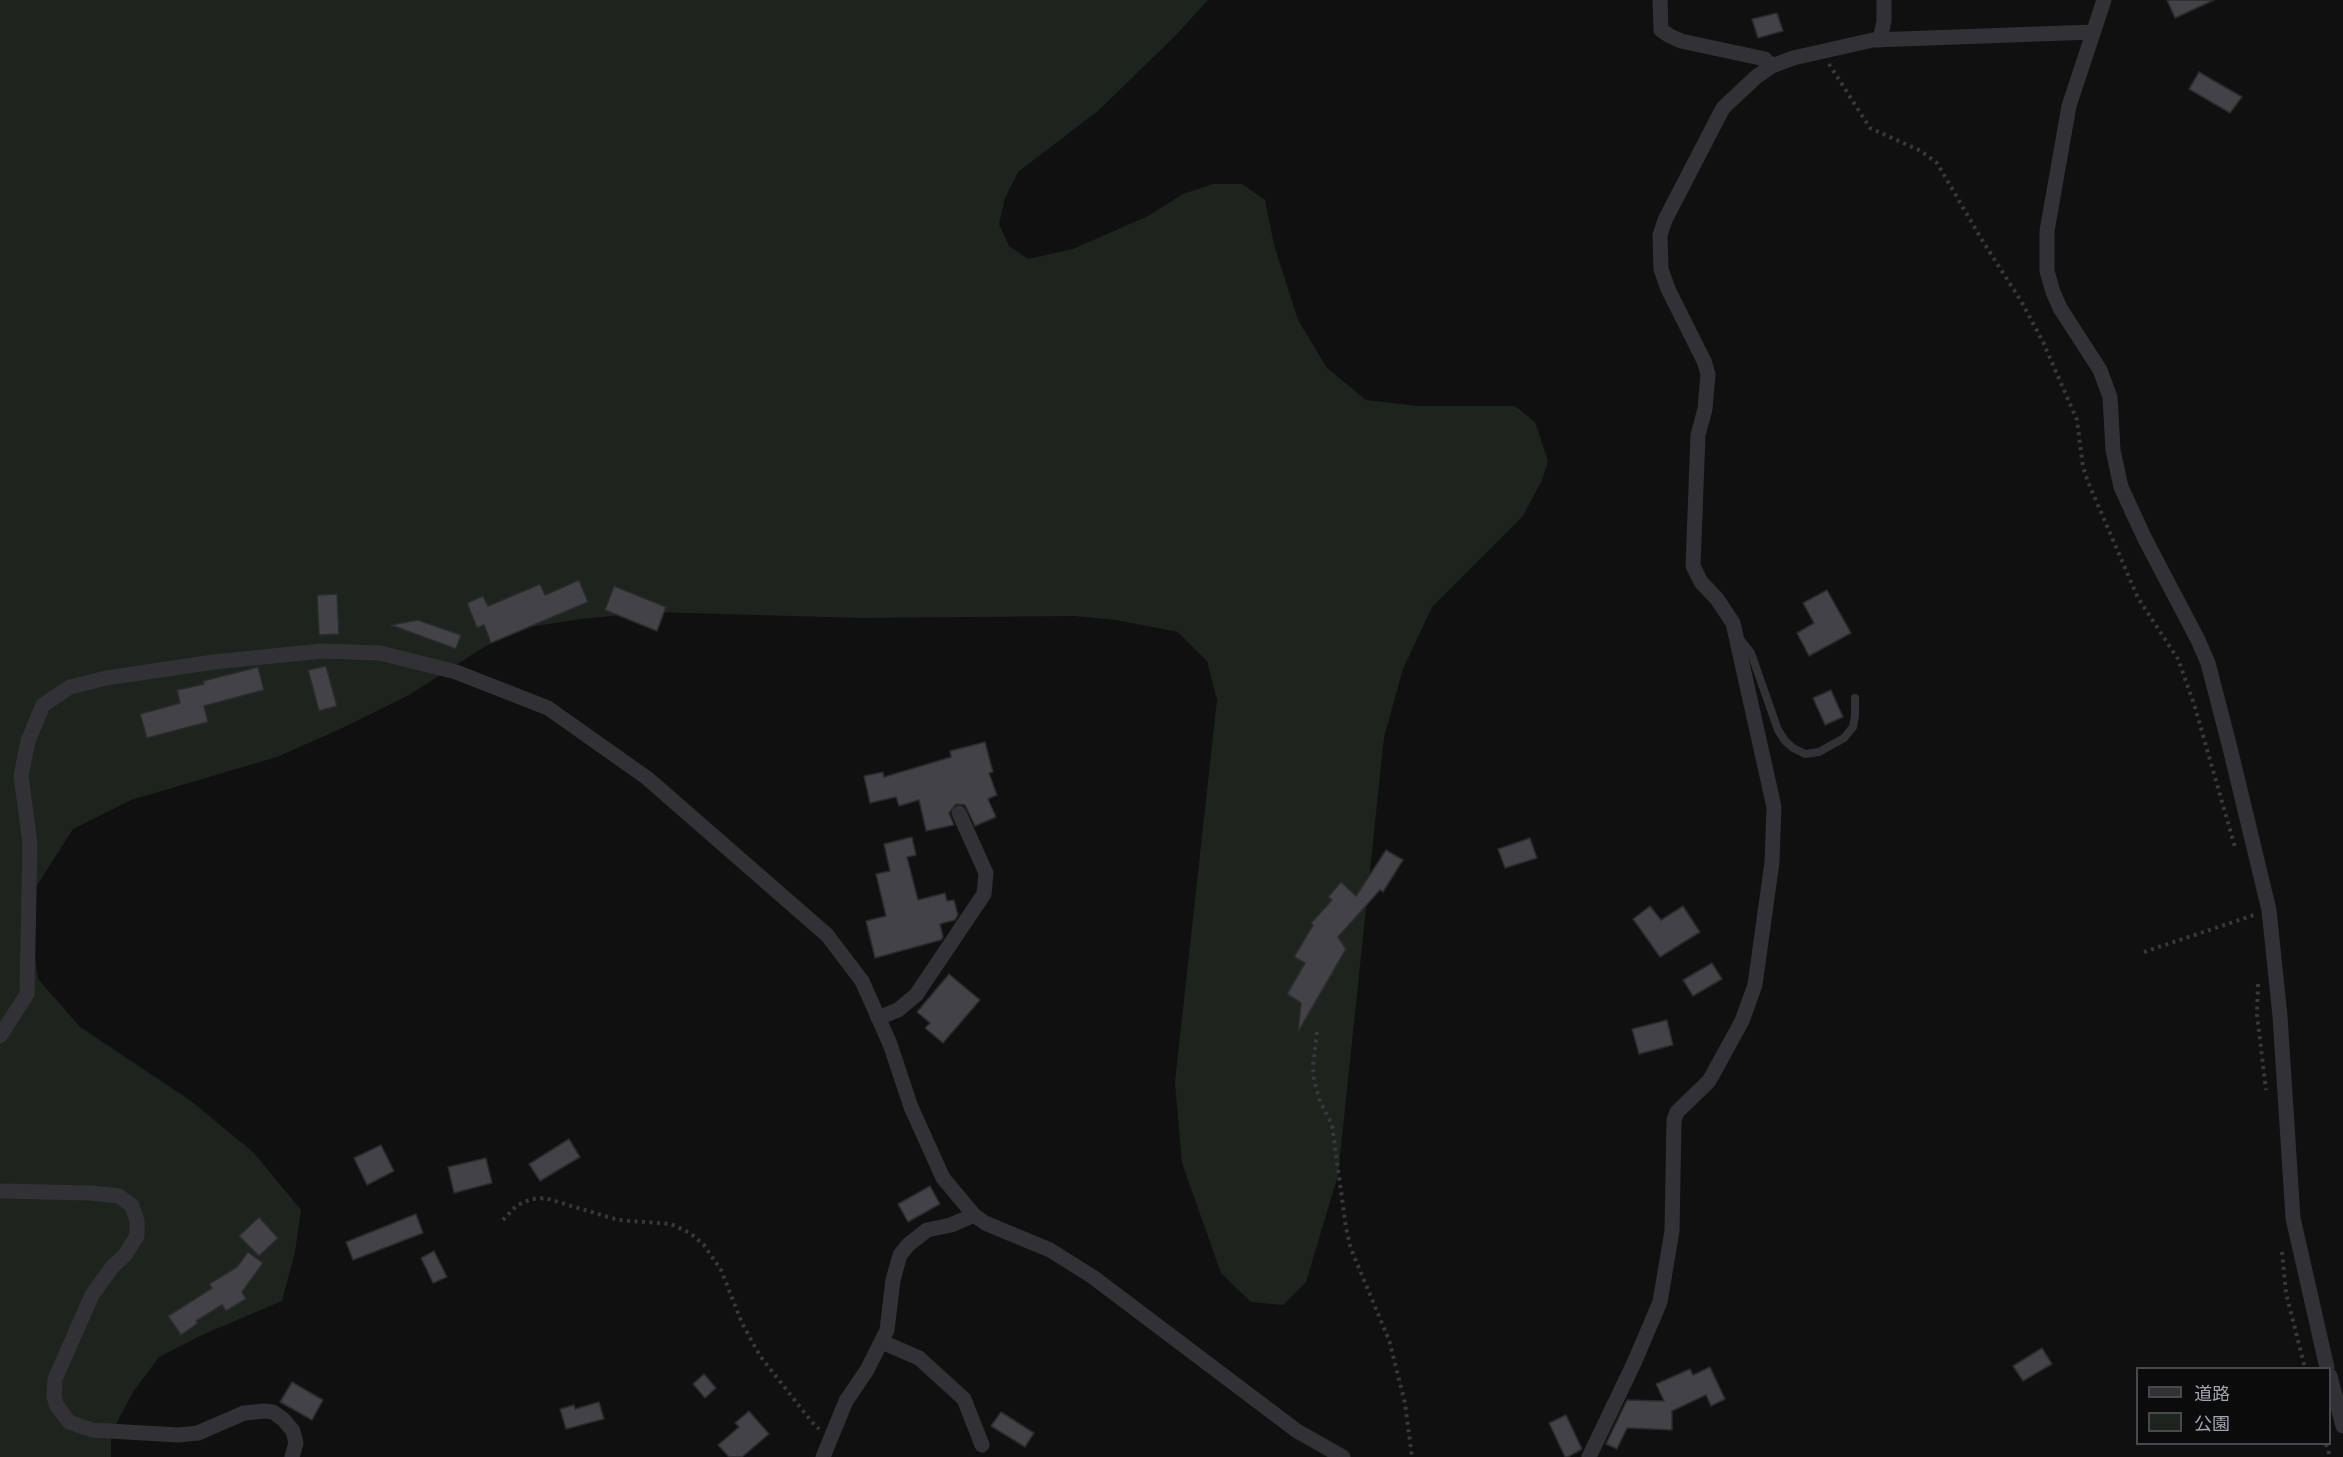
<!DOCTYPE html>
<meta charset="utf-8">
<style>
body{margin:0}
#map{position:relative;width:2343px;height:1457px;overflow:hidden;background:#101011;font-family:Cabin,"Noto Sans JP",sans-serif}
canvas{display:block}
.legend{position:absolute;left:2136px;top:1367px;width:195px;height:78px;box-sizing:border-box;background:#0b0b0c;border:2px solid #48494e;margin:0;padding:8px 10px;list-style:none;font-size:18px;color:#a3a6b1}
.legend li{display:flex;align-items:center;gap:12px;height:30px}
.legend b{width:30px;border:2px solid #48494e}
</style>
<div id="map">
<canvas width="2343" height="1457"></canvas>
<ul class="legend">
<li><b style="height:8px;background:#323236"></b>道路</li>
<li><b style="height:16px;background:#1d241e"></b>公園</li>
</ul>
</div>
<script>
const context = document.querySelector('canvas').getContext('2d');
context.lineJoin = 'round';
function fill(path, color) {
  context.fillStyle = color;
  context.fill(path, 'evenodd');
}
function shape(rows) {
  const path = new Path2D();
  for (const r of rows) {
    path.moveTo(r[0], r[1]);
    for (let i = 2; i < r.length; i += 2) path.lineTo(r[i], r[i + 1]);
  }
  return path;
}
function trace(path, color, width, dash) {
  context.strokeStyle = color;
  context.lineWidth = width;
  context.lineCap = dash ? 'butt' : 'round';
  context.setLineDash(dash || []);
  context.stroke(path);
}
fill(shape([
 [0,0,1208,0,1176,35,1099,110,1018,172,1005,198,999,224,1009,246,1028,259,1073,249,1148,216,1183,194,1213,184,1242,184,1265,200,1274,245,1298,320,1327,368,1366,400,1418,406,1515,406,1535,422,1548,461,1542,480,1523,516,1432,607,1403,669,1384,737,1338,1175,1306,1282,1283,1305,1251,1302,1221,1273,1182,1163,1175,1082,1217,700,1207,661,1178,632,1116,620,1074,616,863,618,652,612,581,619,516,629,481,649,409,695,338,730,277,757,131,800,73,829,27,901,38,979,80,1027,191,1101,253,1152,301,1210,295,1252,282,1301,204,1334,159,1357,133,1392,111,1434,111,1457,0,1457]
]), '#1d241e');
const building = shape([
 [2167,0,2214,0,2175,18,2167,0],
 [1777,13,1783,31,1758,38,1752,19,1777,13],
 [2199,72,2242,97,2230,113,2189,89,2199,72],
 [579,580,588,602,491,643,484,625,477,628,467,603,483,596,488,606,540,584,545,595,579,580],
 [614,586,666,607,657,631,605,610,614,586],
 [1827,590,1851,633,1809,656,1797,633,1814,623,1803,603,1827,590],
 [337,594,339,634,319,635,317,595,337,594],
 [418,620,461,635,456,649,391,625,418,620],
 [326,666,337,706,319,711,308,670,326,666],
 [258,667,264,690,204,706,208,722,147,738,140,714,180,703,177,690,204,684,203,681,258,667],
 [1831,690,1843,717,1825,725,1813,698,1831,690],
 [985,742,993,772,989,773,997,795,988,799,996,817,975,826,965,805,956,804,949,813,954,825,926,831,919,800,899,806,896,797,870,803,864,776,883,772,884,777,951,757,950,751,985,742],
 [912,837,916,855,907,857,918,900,945,893,947,901,954,900,958,915,955,920,940,924,943,937,941,940,875,958,866,921,886,916,876,874,890,871,884,844,912,837],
 [1530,838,1537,858,1505,868,1498,849,1530,838],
 [1386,850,1403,860,1383,892,1380,890,1338,937,1346,949,1298,1032,1301,1003,1287,994,1305,963,1294,957,1313,925,1311,923,1332,900,1328,897,1341,882,1356,896,1386,850],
 [1650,906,1661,920,1683,906,1700,932,1660,957,1633,919,1650,906],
 [1712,963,1722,979,1693,996,1683,980,1712,963],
 [949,974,980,1000,943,1043,925,1028,930,1023,917,1012,949,974],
 [1667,1020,1673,1045,1639,1054,1632,1029,1667,1020],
 [569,1139,580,1157,540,1181,529,1164,569,1139],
 [381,1145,394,1171,367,1185,354,1158,381,1145],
 [486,1158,492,1183,454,1193,448,1167,486,1158],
 [930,1186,940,1204,908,1222,898,1204,930,1186],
 [416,1214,423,1233,353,1260,346,1242,416,1214],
 [259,1217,278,1238,259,1256,239,1236,259,1217],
 [434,1251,447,1277,433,1283,421,1258,434,1251],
 [248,1252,263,1263,242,1292,246,1299,226,1311,222,1305,196,1321,198,1323,181,1335,168,1316,212,1288,209,1284,237,1267,248,1252],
 [2042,1348,2052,1364,2023,1381,2013,1366,2042,1348],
 [1710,1367,1725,1399,1711,1406,1706,1395,1672,1411,1672,1430,1627,1428,1617,1449,1606,1444,1627,1400,1664,1401,1656,1384,1690,1369,1693,1375,1710,1367],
 [704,1374,716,1388,705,1398,693,1384,704,1374],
 [292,1382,323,1400,312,1420,280,1402,292,1382],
 [599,1402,604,1419,566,1429,560,1409,574,1405,575,1409,599,1402],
 [749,1411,769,1434,742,1457,729,1457,718,1445,739,1427,735,1423,749,1411],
 [1001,1412,1034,1433,1025,1447,991,1426,1001,1412],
 [1566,1415,1582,1449,1568,1457,1565,1457,1549,1423,1566,1415]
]);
fill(building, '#424247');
trace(building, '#2b2a2d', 1.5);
trace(shape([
 [1829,64,1870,128,1921,151,1937,163,1982,240,2021,301,2043,342,2077,420,2083,467,2088,482,2138,598,2178,659,2194,704,2235,847],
 [2144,952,2254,915],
 [2258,984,2257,1015,2266,1090],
 [1317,1032,1313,1065,1314,1081,1320,1101,1332,1125,1346,1228,1351,1249,1389,1340,1405,1403,1412,1457],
 [503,1220,517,1205,532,1199,545,1198,618,1220,671,1224,690,1233,704,1245,721,1270,742,1323,760,1356,811,1421,819,1429],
 [2282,1252,2286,1293,2305,1368],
 [2326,1444,2330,1457]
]), '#38393d', 4, [3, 4.5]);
trace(shape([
 [1740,639,1751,653,1778,730,1785,741,1793,748,1805,754,1819,752,1844,738,1853,727,1855,716,1855,698]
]), '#323236', 8);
trace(shape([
 [1660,0,1661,30,1670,36,1681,41,1765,59,1772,66],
 [2104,0,2069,106,2047,231,2047,271,2053,292,2060,308,2100,370,2110,397,2113,450,2121,487,2145,539,2198,640,2208,663,2230,748,2269,910,2280,1016,2293,1218,2327,1368],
 [1880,40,1884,21,1884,0],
 [878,1018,898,1010,916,995,984,894,986,873,959,813],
 [0,1036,27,994,30,843,21,776,28,741,43,705,70,687,106,678,214,662,322,651,380,653,456,672,548,708,647,778,827,935,862,981,890,1044,911,1107,943,1178,974,1215,985,1223,1050,1250,1093,1277,1297,1431,1343,1457],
 [0,1191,91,1193,119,1196,132,1206,137,1221,137,1236,125,1255,113,1266,92,1295,55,1379,54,1397,57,1406,69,1422,92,1430,178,1435,198,1433,244,1413,264,1411,273,1412,284,1420,293,1431,296,1443,292,1457],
 [882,1342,919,1358,964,1399,982,1445],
 [2330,1376,2343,1426],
 [823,1457,846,1401,867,1370,887,1330,893,1280,900,1255,908,1245,927,1230,951,1225,974,1215],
 [1589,1457,1634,1363,1660,1302,1672,1231,1674,1120,1677,1112,1709,1081,1742,1021,1755,985,1772,862,1774,807,1733,623,1717,599,1701,582,1693,566,1698,435,1705,409,1708,374,1704,361,1668,289,1661,269,1660,235,1665,220,1723,108,1756,77,1772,66,1793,58,1873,40,2093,32]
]), '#323236', 15);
</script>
